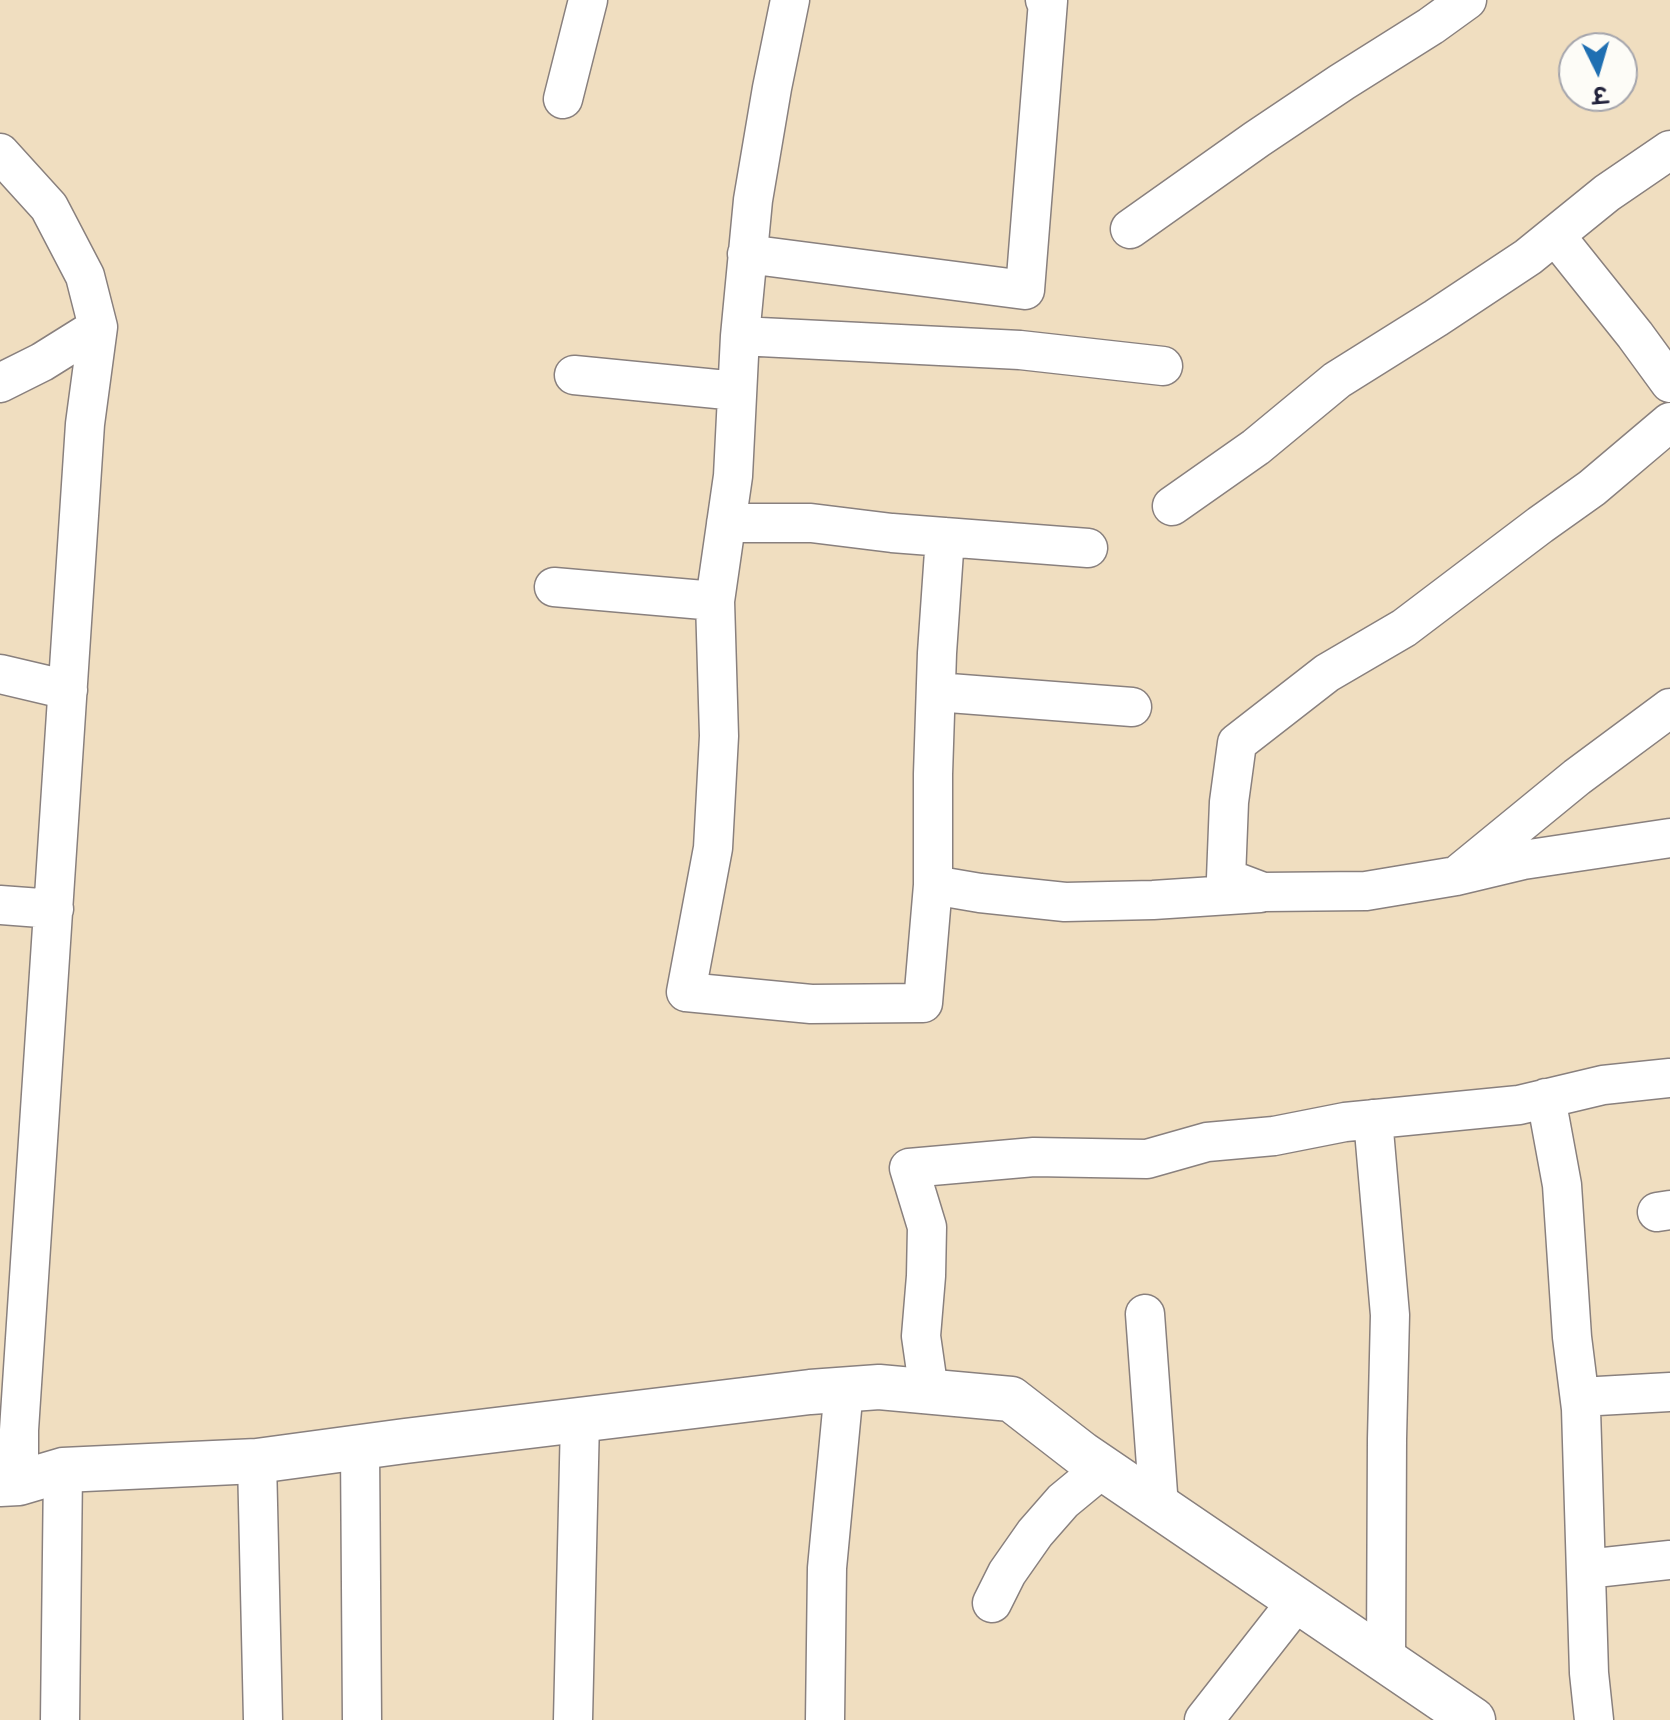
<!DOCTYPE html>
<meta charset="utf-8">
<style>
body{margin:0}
#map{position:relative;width:1670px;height:1720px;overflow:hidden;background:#f0dec0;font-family:Sriracha,"Playpen Sans Deva",sans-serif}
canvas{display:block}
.north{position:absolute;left:1558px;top:32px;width:80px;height:80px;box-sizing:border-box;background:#fdfcf7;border:2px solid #a5a5ac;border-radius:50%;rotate:175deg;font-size:22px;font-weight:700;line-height:32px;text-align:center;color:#22223b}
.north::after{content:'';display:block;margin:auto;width:28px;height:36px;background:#1f6fb2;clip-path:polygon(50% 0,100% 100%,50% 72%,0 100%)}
</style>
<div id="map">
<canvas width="1670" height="1720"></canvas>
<div class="north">उ</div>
</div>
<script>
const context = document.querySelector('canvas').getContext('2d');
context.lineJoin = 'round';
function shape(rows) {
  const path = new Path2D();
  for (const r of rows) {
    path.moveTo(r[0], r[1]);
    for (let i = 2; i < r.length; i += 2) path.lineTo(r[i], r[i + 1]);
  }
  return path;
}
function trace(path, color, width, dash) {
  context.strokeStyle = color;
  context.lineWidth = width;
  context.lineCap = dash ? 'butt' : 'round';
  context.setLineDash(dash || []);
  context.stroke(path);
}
const minor = shape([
 [790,0,772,88,753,200,740,336,733,476,715,601,719,736,713,848,686,992,811,1004,923,1003,933,885,933,774,937,653,945,537],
 [563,99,588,0],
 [0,153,49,207,85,276,98,327,85,424,19,1430,19,1483],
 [1130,229,1257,139,1342,82,1431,26,1467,0],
 [1555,235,1635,335,1670,383],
 [747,254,1025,290,1048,1,1045,0],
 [740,336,1020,350,1163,366],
 [574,375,737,391],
 [0,383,42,362,98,327],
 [1670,422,1592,488,1540,525,1404,628,1327,673,1237,743,1229,802,1226,878,1263,892,1366,891,1456,876,1523,860,1670,838],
 [1172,506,1256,447,1337,380,1436,318,1528,257,1607,193,1670,150],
 [726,523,811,523,892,533,1088,548],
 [554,587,715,601],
 [0,674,68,690],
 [936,692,1132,707],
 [1461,872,1577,777,1670,708],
 [933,885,980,893,1065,902,1153,900,1260,893],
 [0,905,54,909],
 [1546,1098,1562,1185,1572,1337,1581,1409,1589,1673,1594,1720],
 [1373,1119,1390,1315,1387,1439,1386,1661],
 [1657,1212,1670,1210],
 [1145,1314,1159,1507],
 [929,1392,921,1336,926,1276,927,1227,909,1168,1034,1157,1147,1159,1207,1142,1274,1136,1345,1122,1519,1105,1603,1085,1670,1078],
 [1580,1397,1670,1392],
 [360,1448,362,1720],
 [257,1461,263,1720],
 [1586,1569,1670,1560],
 [992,1603,1007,1573,1035,1533,1063,1501,1103,1468],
 [60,1720,63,1470],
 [573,1720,580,1420],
 [825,1720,827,1568,844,1389],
 [1204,1720,1298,1600]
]);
const tertiary = shape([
 [0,1484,19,1483,63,1470,257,1461,405,1441,810,1392,879,1387,1011,1399,1082,1454,1473,1720]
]);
trace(minor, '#89807e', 41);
trace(tertiary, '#89807e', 47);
trace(minor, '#fff', 38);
trace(tertiary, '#fff', 44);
</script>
